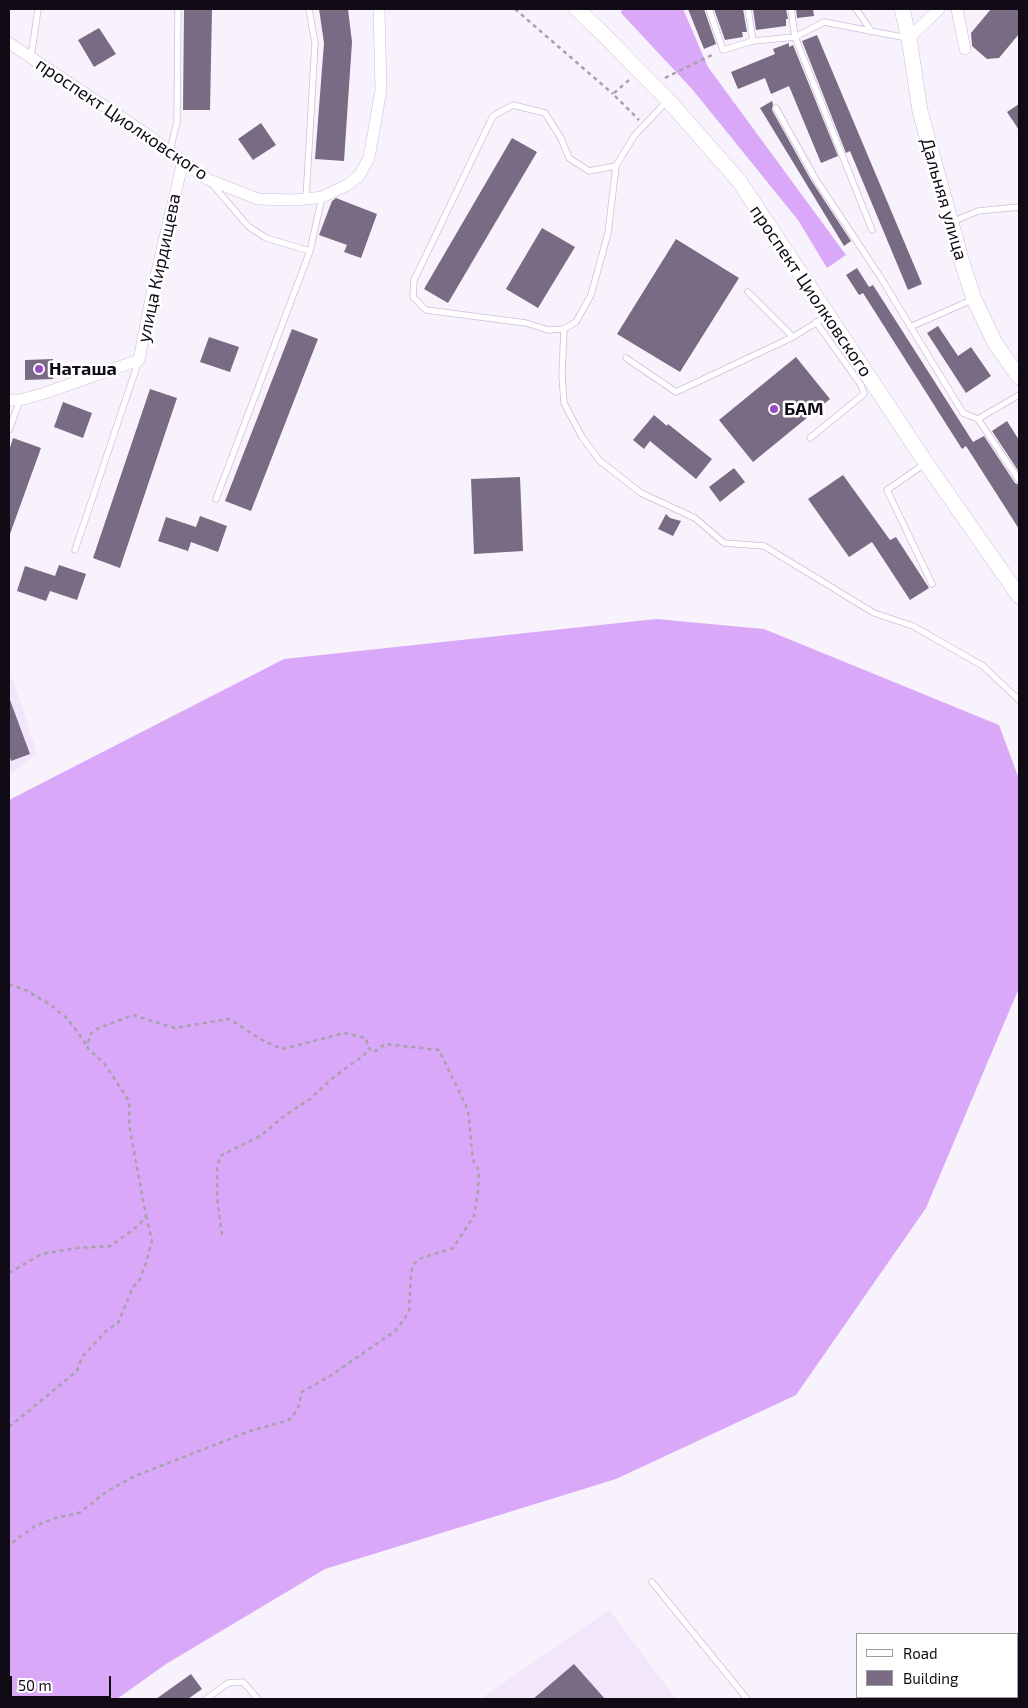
<!DOCTYPE html>
<meta charset="utf-8">
<style>
body{margin:0}
#map{position:relative;width:1028px;height:1708px;overflow:hidden;background:#f8f2fd;font-family:"Exo 2",sans-serif}
canvas{display:block}
.frame{position:absolute;inset:0;border:10px solid #100b14;pointer-events:none}
.legend{position:absolute;left:856px;top:1633px;width:162px;height:65px;box-sizing:border-box;background:#fff;border:1px solid #9f9da1;margin:0;padding:6px 9px;list-style:none;font-size:15px;color:#100b14}
.legend li{display:flex;align-items:center;gap:10px;height:25px}
.legend b{width:25px;border:1px solid #9f9da1}
.scale{position:absolute;left:10px;top:1676px;width:101px;height:22px;box-sizing:border-box;border:2px solid #100b14;border-top:0;padding-left:6px;font-size:15px;line-height:18px;white-space:nowrap;color:#100b14;-webkit-text-stroke:4px #fff;paint-order:stroke}
</style>
<div id="map">
<canvas width="1028" height="1708"></canvas>
<div class="frame"></div>
<ul class="legend">
<li><b style="height:6px;background:#fff"></b>Road</li>
<li><b style="height:14px;background:#796b83"></b>Building</li>
</ul>
<div class="scale">50 m</div>
</div>
<script>
const context = document.querySelector('canvas').getContext('2d');
context.lineJoin = 'round';
function fill(path, color) {
  context.fillStyle = color;
  context.fill(path, 'evenodd');
}
function shape(rows) {
  const path = new Path2D();
  for (const r of rows) {
    path.moveTo(r[0], r[1]);
    for (let i = 2; i < r.length; i += 2) path.lineTo(r[i], r[i + 1]);
  }
  return path;
}
function trace(path, color, width, dash) {
  context.strokeStyle = color;
  context.lineWidth = width;
  context.lineCap = dash ? 'butt' : 'round';
  context.setLineDash(dash || []);
  context.stroke(path);
}
function write(font, color, halo, rows, align = 'center') {
  context.font = font + ' "Exo 2",sans-serif';
  context.lineWidth = 5;
  context.setLineDash([]);
  context.textBaseline = 'middle';
  context.strokeStyle = halo;
  context.fillStyle = color;
  for (const [text, x, y, turn = 0] of rows) {
    context.save();
    context.translate(x, y);
    context.rotate((+turn || 0) * Math.PI / 180);
    context.textAlign = isNaN(turn) ? turn : align;
    if (halo) context.strokeText(text, 0, 0);
    context.fillText(text, 0, 0);
    context.restore();
  }
}
fill(shape([
 [13,679,37,754,9,775,9,680],
 [609,1610,676,1699,480,1699]
]), '#f2e6fa');
fill(shape([
 [622,9,683,9,708,67,846,255,827,268,798,220,692,89,621,13],
 [656,619,764,629,999,725,1019,779,1019,988,926,1208,796,1395,616,1479,325,1569,166,1664,117,1699,9,1699,9,800,284,659]
]), '#daa8f9');
fill(shape([
 [184,9,212,9,210,110,183,110],
 [319,9,348,9,352,42,344,161,315,159,324,43],
 [688,9,704,9,716,44,704,49],
 [714,9,743,9,747,32,742,32,743,37,725,40],
 [753,9,786,9,788,19,786,19,786,26,756,30],
 [796,9,813,9,814,16,797,18],
 [991,9,1019,9,1019,34,999,58,987,59,972,46,971,33],
 [99,28,116,54,94,67,78,40],
 [817,35,922,284,908,290,850,151,846,153,802,41],
 [789,43,789,47,793,45,838,156,821,163,789,86,771,94,765,78,738,89,731,72,775,54,773,49],
 [772,101,773,104,772,110,811,180,851,241,844,246,760,108],
 [1019,104,1019,130,1007,112],
 [261,123,276,145,253,160,238,139],
 [512,138,537,152,448,303,424,289],
 [336,198,377,214,361,258,344,252,347,245,319,235,332,201],
 [542,228,575,247,538,308,506,289],
 [676,239,739,278,680,372,617,334],
 [857,268,869,287,873,285,973,442,984,436,1015,483,1019,485,1019,529,966,446,962,449,863,293,859,295,846,275],
 [938,326,958,356,971,347,991,376,966,393,927,333],
 [292,329,318,339,251,511,225,501],
 [209,337,239,347,230,372,200,362],
 [796,357,830,399,753,462,719,420],
 [53,359,53,379,25,380,25,360],
 [150,389,177,398,120,568,93,558],
 [63,402,92,413,83,438,54,427],
 [654,415,667,426,668,424,712,459,696,479,650,441,644,449,633,440],
 [1007,421,1019,440,1019,472,992,431],
 [13,438,41,448,10,534,9,534,9,451],
 [734,468,745,482,720,502,709,487],
 [843,475,890,540,896,537,929,588,910,600,872,542,849,557,808,499],
 [520,477,523,551,474,554,471,479],
 [666,514,670,518,681,521,673,536,658,529],
 [200,516,227,526,218,552,191,542,188,551,158,541,166,517,196,527],
 [59,565,86,574,77,600,50,591,46,601,17,591,25,566,55,576],
 [9,700,10,700,30,754,11,761,9,754],
 [574,1664,605,1699,533,1699],
 [191,1674,202,1689,188,1699,156,1699]
]), '#796b83');
const lane = shape([
 [709,9,723,50,753,41,795,37,824,22,907,38],
 [748,9,753,41],
 [791,9,795,37,872,230],
 [856,9,872,32],
 [31,57,38,9],
 [776,108,815,178,881,278,963,413,978,419,1019,480],
 [170,150,177,122,178,9],
 [616,166,608,233,591,295,576,322,564,329,548,330,526,323,426,310,413,297,414,280,493,116,513,105,545,113,561,138,569,158,589,171,616,166,634,136,668,100],
 [212,184,248,226,266,238,310,251],
 [306,199,315,43,309,9],
 [952,222,978,211,1019,207],
 [748,292,793,337,827,316],
 [910,327,974,299],
 [564,329,562,375,564,403,582,437,600,461,641,493,695,518,724,543,764,546,874,613,913,626,983,666,1019,700],
 [626,358,676,392,793,337],
 [978,419,1019,395],
 [9,430,20,400],
 [810,438,864,394,861,385,816,322],
 [926,463,887,490,932,584],
 [216,499,310,251,322,197],
 [75,550,139,360],
 [652,1582,747,1699],
 [1017,1667,1019,1652],
 [206,1699,228,1683,243,1682,258,1699],
 [991,1699,993,1697]
]);
const street = shape([
 [957,9,965,49],
 [909,38,939,9],
 [9,43,145,133,207,179,258,199,292,200,306,199,322,197,347,185,359,176,369,158,381,90,379,9],
 [9,400,20,400,45,393,139,360,153,288,183,161]
]);
const secondary = shape([
 [577,9,603,34,668,100,739,181,926,463,1019,596],
 [902,9,909,38,920,111,961,259,974,299,995,343,1019,377]
]);
trace(lane, '#cebed8', 7);
trace(street, '#cebed8', 12);
trace(secondary, '#cebed8', 16);
trace(shape([
 [515,9,613,94],
 [665,78,714,54],
 [629,80,613,94,639,120],
 [9,984,25,990,51,1005,61,1014,67,1018,86,1044],
 [222,1235,217,1197,217,1170,220,1156,262,1135,284,1116,310,1099,336,1075,359,1059,370,1049],
 [9,1273,38,1256,47,1253,77,1248,111,1246,140,1224,146,1216,129,1124,129,1101,104,1063,89,1050,87,1046,90,1035,94,1030,133,1015,175,1028,229,1019,262,1040,282,1049,344,1033,366,1038,368,1047,372,1052,378,1050,385,1044,439,1050,468,1110,473,1160,479,1171,478,1192,474,1216,453,1248,419,1259,413,1265,411,1274,409,1310,405,1318,395,1331,330,1376,302,1392,298,1409,289,1420,250,1431,135,1476,106,1492,79,1513,55,1518,35,1526,9,1545],
 [9,1427,77,1371,82,1357,107,1330,118,1323,133,1287,140,1279,147,1260,152,1240,146,1216]
]), '#a7a1ac', 2.5, [4, 4]);
trace(lane, '#fff', 5.5);
trace(street, '#fff', 11);
trace(secondary, '#fff', 15);
for (const [x, y, r, color] of [
 [39,369,5,"#974dbf"],
 [774,409,5,"#974dbf"]
]) {
  const dot = new Path2D();
  dot.arc(x, y, r, 0, 2 * Math.PI);
  context.fillStyle = color;
  context.fill(dot);
  trace(dot, '#fff', 2);
}
write('18px', '#100b14', '#fff', [
 ["проспект Циолковского",122,119,34],
 ["Дальняя улица",944,199,74],
 ["улица Кирдищева",159,268,-78],
 ["проспект Циолковского",811,291,56]
]);
write('bold 18px', '#100b14', '#fff', [
 ["Наташа",49,369],
 ["БАМ",784,409]
], 'left');
</script>
